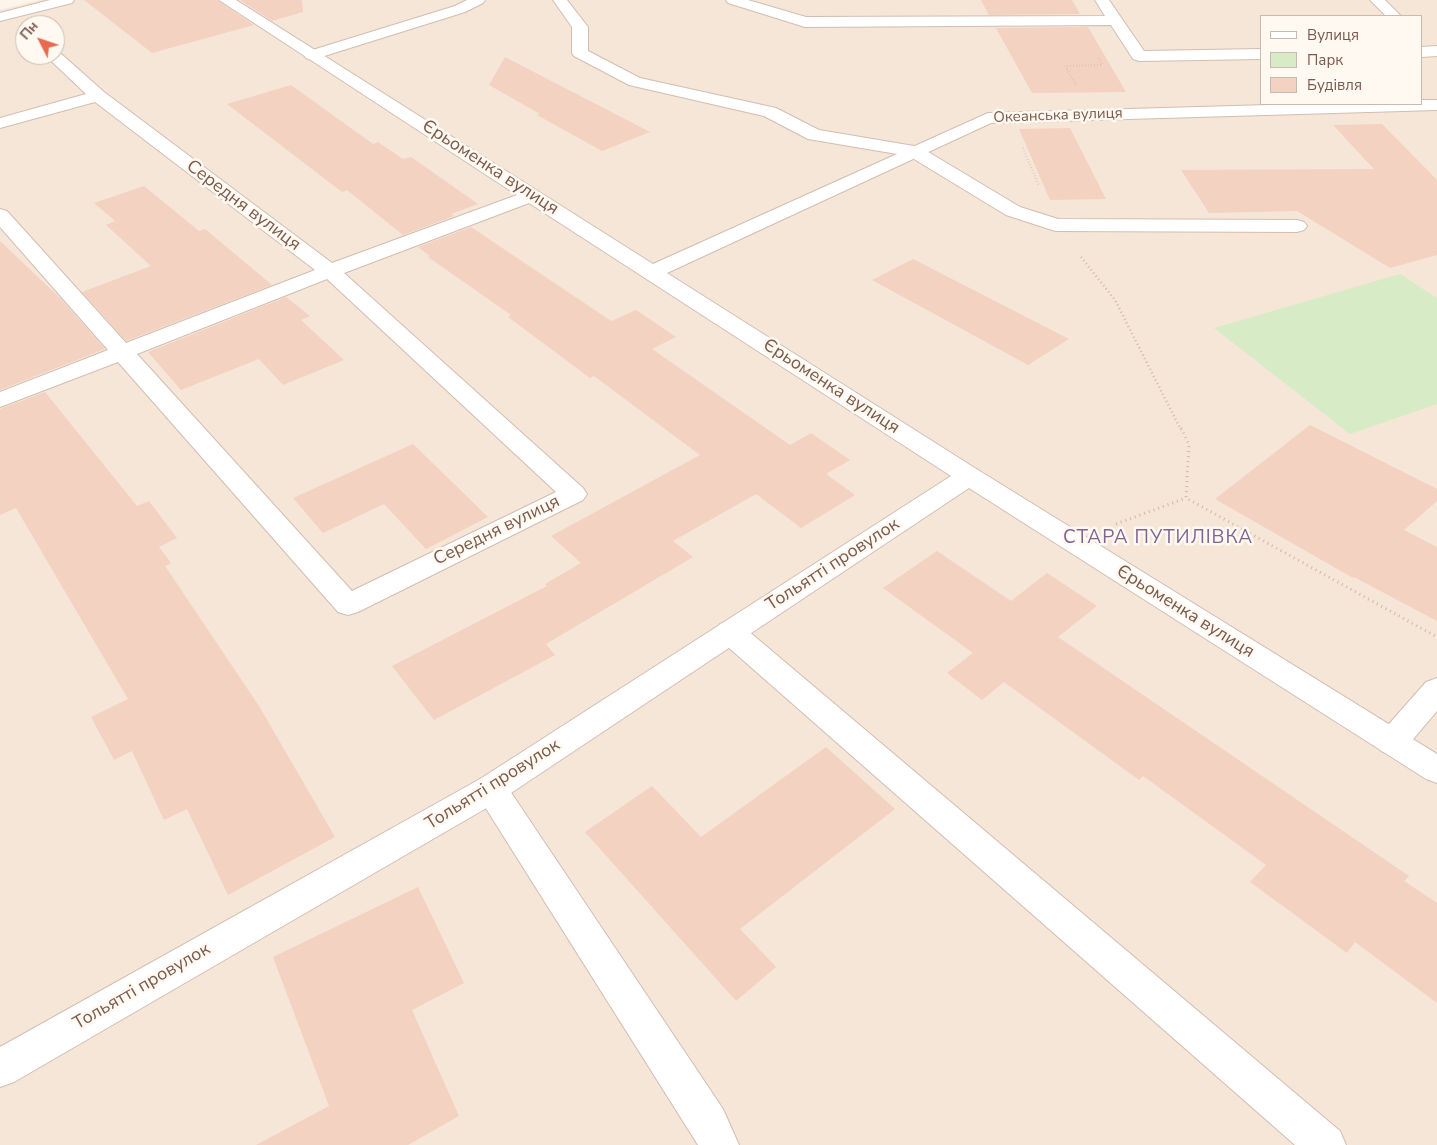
<!DOCTYPE html>
<meta charset="utf-8">
<style>
body{margin:0}
#map{position:relative;width:1437px;height:1145px;overflow:hidden;background:#fdf4ea;font-family:"Nunito Sans",sans-serif}
canvas{display:block}
.legend{position:absolute;left:1260px;top:15px;width:162px;height:90px;box-sizing:border-box;background:#fff9f1;border:1px solid #c9b9af;margin:0;padding:6px 9px;list-style:none;font-size:15px;color:#795a4c}
.legend li{display:flex;align-items:center;gap:10px;height:25px}
.legend b{width:25px;border:1px solid #c9b9af}
.north{position:absolute;left:15px;top:15px;width:50px;height:50px;box-sizing:border-box;background:#fff9f1;border:1px solid #c9b9af;border-radius:50%;rotate:311deg;font-size:14px;font-weight:700;line-height:20px;text-align:center;color:#795a4c}
.north::after{content:'';display:block;margin:auto;width:18px;height:22px;background:#e7694e;clip-path:polygon(50% 0,100% 100%,50% 72%,0 100%)}
</style>
<div id="map">
<canvas width="1437" height="1145"></canvas>
<ul class="legend">
<li><b style="height:6px;background:#fff"></b>Вулиця</li>
<li><b style="height:14px;background:#d8ebc7"></b>Парк</li>
<li><b style="height:14px;background:#f3d2c1"></b>Будівля</li>
</ul>
<div class="north">Пн</div>
</div>
<script>
const context = document.querySelector('canvas').getContext('2d');
context.lineJoin = 'round';
function fill(path, color) {
  context.fillStyle = color;
  context.fill(path, 'evenodd');
}
function shape(rows) {
  const path = new Path2D();
  for (const r of rows) {
    path.moveTo(r[0], r[1]);
    for (let i = 2; i < r.length; i += 2) path.lineTo(r[i], r[i + 1]);
  }
  return path;
}
function trace(path, color, width, dash) {
  context.strokeStyle = color;
  context.lineWidth = width;
  context.lineCap = dash ? 'butt' : 'round';
  context.setLineDash(dash || []);
  context.stroke(path);
}
function write(font, color, halo, rows, align = 'center') {
  context.font = font + ' "Nunito Sans",sans-serif';
  context.lineWidth = 5;
  context.setLineDash([]);
  context.textBaseline = 'middle';
  context.strokeStyle = halo;
  context.fillStyle = color;
  for (const [text, x, y, turn = 0] of rows) {
    context.save();
    context.translate(x, y);
    context.rotate((+turn || 0) * Math.PI / 180);
    context.textAlign = isNaN(turn) ? turn : align;
    if (halo) context.strokeText(text, 0, 0);
    context.fillText(text, 0, 0);
    context.restore();
  }
}
fill(shape([
 [40,0,1437,0,1437,1145,0,1145,0,10],
 [1261,16,1421,16,1421,104,1261,104],
 [25,25,55,25,55,55,25,55]
]), '#f5e6d8');
fill(shape([
 [1400,274,1437,298,1437,404,1350,434,1214,328]
]), '#d8ebc7');
fill(shape([
 [84,0,217,0,254,25,152,53],
 [240,0,302,0,303,12,272,21],
 [981,0,1072,0,1080,14,989,15],
 [1088,27,1126,92,1032,93,996,28],
 [505,57,650,132,602,151,537,115,540,114,489,85],
 [291,85,373,144,378,142,403,159,411,157,478,204,451,214,454,216,403,235,347,190,342,192,227,104],
 [1382,124,1437,180,1437,255,1390,268,1297,211,1209,213,1181,170,1374,169,1333,125],
 [1070,128,1106,199,1050,200,1019,129],
 [144,186,199,231,205,229,272,285,126,341,82,292,151,266,106,225,115,221,94,203],
 [471,227,611,321,636,310,676,337,652,349,790,445,811,433,850,460,826,474,855,495,801,528,756,494,673,541,693,557,546,644,555,655,434,720,392,666,547,586,545,584,581,563,551,536,700,455,594,376,590,378,508,317,511,315,428,257,430,256,418,247],
 [0,241,61,299,105,349,0,390],
 [913,259,1069,339,1028,365,872,280],
 [286,297,310,316,301,320,344,360,283,385,259,359,181,390,148,352],
 [45,392,137,506,149,501,177,538,159,547,171,563,165,566,259,706,335,837,228,895,187,809,164,820,132,751,114,760,91,717,128,699,16,508,0,515,0,409],
 [1310,425,1437,489,1437,501,1404,530,1437,547,1437,621,1354,577,1353,578,1215,499],
 [413,444,488,517,426,549,384,504,323,533,293,498],
 [937,551,1011,601,1047,573,1097,606,1058,637,1409,876,1404,881,1437,903,1437,1003,1355,942,1347,953,1250,882,1266,865,1143,776,1139,780,1004,682,982,700,947,673,973,653,883,588],
 [826,747,895,809,740,929,776,967,736,1001,585,832,652,786,701,837],
 [418,887,464,983,412,1010,459,1116,408,1145,256,1145,329,1106,273,957]
]), '#f3d2c1');
const service = shape([
 [467,0,485,0,483,3,465,12,318,58,312,60,306,58,304,55,306,52,455,6,467,0],
 [553,0,567,0,588,27,588,51,640,78,776,108,819,130,920,147,1020,207,1058,219,1297,220,1304,222,1307,226,1304,230,1297,232,1056,231,1049,229,1006,215,909,156,808,139,764,116,629,85,574,56,572,53,572,27,553,0],
 [726,0,748,0,806,17,1105,16,1095,0,1109,0,1144,51,1261,49,1261,59,1139,61,1133,59,1111,25,805,27,728,3,726,0],
 [1370,0,1385,0,1401,16,1386,16,1370,0],
 [1437,46,1437,56,1421,57,1421,47,1437,46],
 [730,621,740,624,1340,1131,1346,1145,1295,1145,720,640,716,632,720,624,730,621],
 [1437,678,1437,711,1403,751,1392,755,1381,751,1376,742,1381,733,1426,682,1437,678],
 [491,775,502,779,723,1109,739,1145,698,1145,480,799,475,789,480,779,491,775]
]);
const minor = shape([
 [50,0,74,0,72,3,0,21,0,13,50,0],
 [219,0,236,0,653,264,988,113,1304,104,1421,104,1421,100,1437,100,1437,110,991,123,667,273,978,470,1437,754,1437,783,1426,779,969,488,502,799,14,1082,0,1087,0,1047,480,779,951,476,529,203,344,273,583,488,587,494,583,500,358,612,348,615,338,612,118,362,0,407,0,392,108,350,0,227,0,209,7,211,126,343,315,270,95,102,0,128,0,118,86,94,45,55,55,55,55,51,59,52,104,92,332,263,517,195,219,0],
 [327,279,556,492,352,591,137,354,327,279]
]);
trace(service, '#d2beb1', 2);
trace(minor, '#d2beb1', 2);
trace(shape([
 [1076,85,1065,66,1102,65,1098,56],
 [1023,148,1039,186]
]), '#d8b5a3', 2, [0.5, 2.5]);
trace(shape([
 [1081,257,1115,300,1181,430]
]), '#d8b5a3', 2.5, [1, 3]);
trace(shape([
 [1181,428,1189,445,1186,498,1437,637],
 [1116,524,1186,498]
]), '#d8b5a3', 3, [1, 4]);
fill(service, '#fff');
fill(minor, '#fff');
write('15px', '#795a4c', '#fff9f1', [
 ["Океанська вулиця",1058,116,-2]
]);
write('18px', '#795a4c', '#fff9f1', [
 ["Єрьоменка вулиця",490,168,33],
 ["Середня вулиця",243,206,37],
 ["Єрьоменка вулиця",831,387,33],
 ["Середня вулиця",497,531,-26],
 ["Тольятті провулок",833,565,-33],
 ["Єрьоменка вулиця",1185,612,32],
 ["Тольятті провулок",493,785,-32],
 ["Тольятті провулок",142,987,-30]
]);
context.letterSpacing = '1px';
write('19px', '#826494', '#fff9f1', [
 ["СТАРА ПУТИЛІВКА",1158,538]
]);
context.letterSpacing = '0px';
</script>
